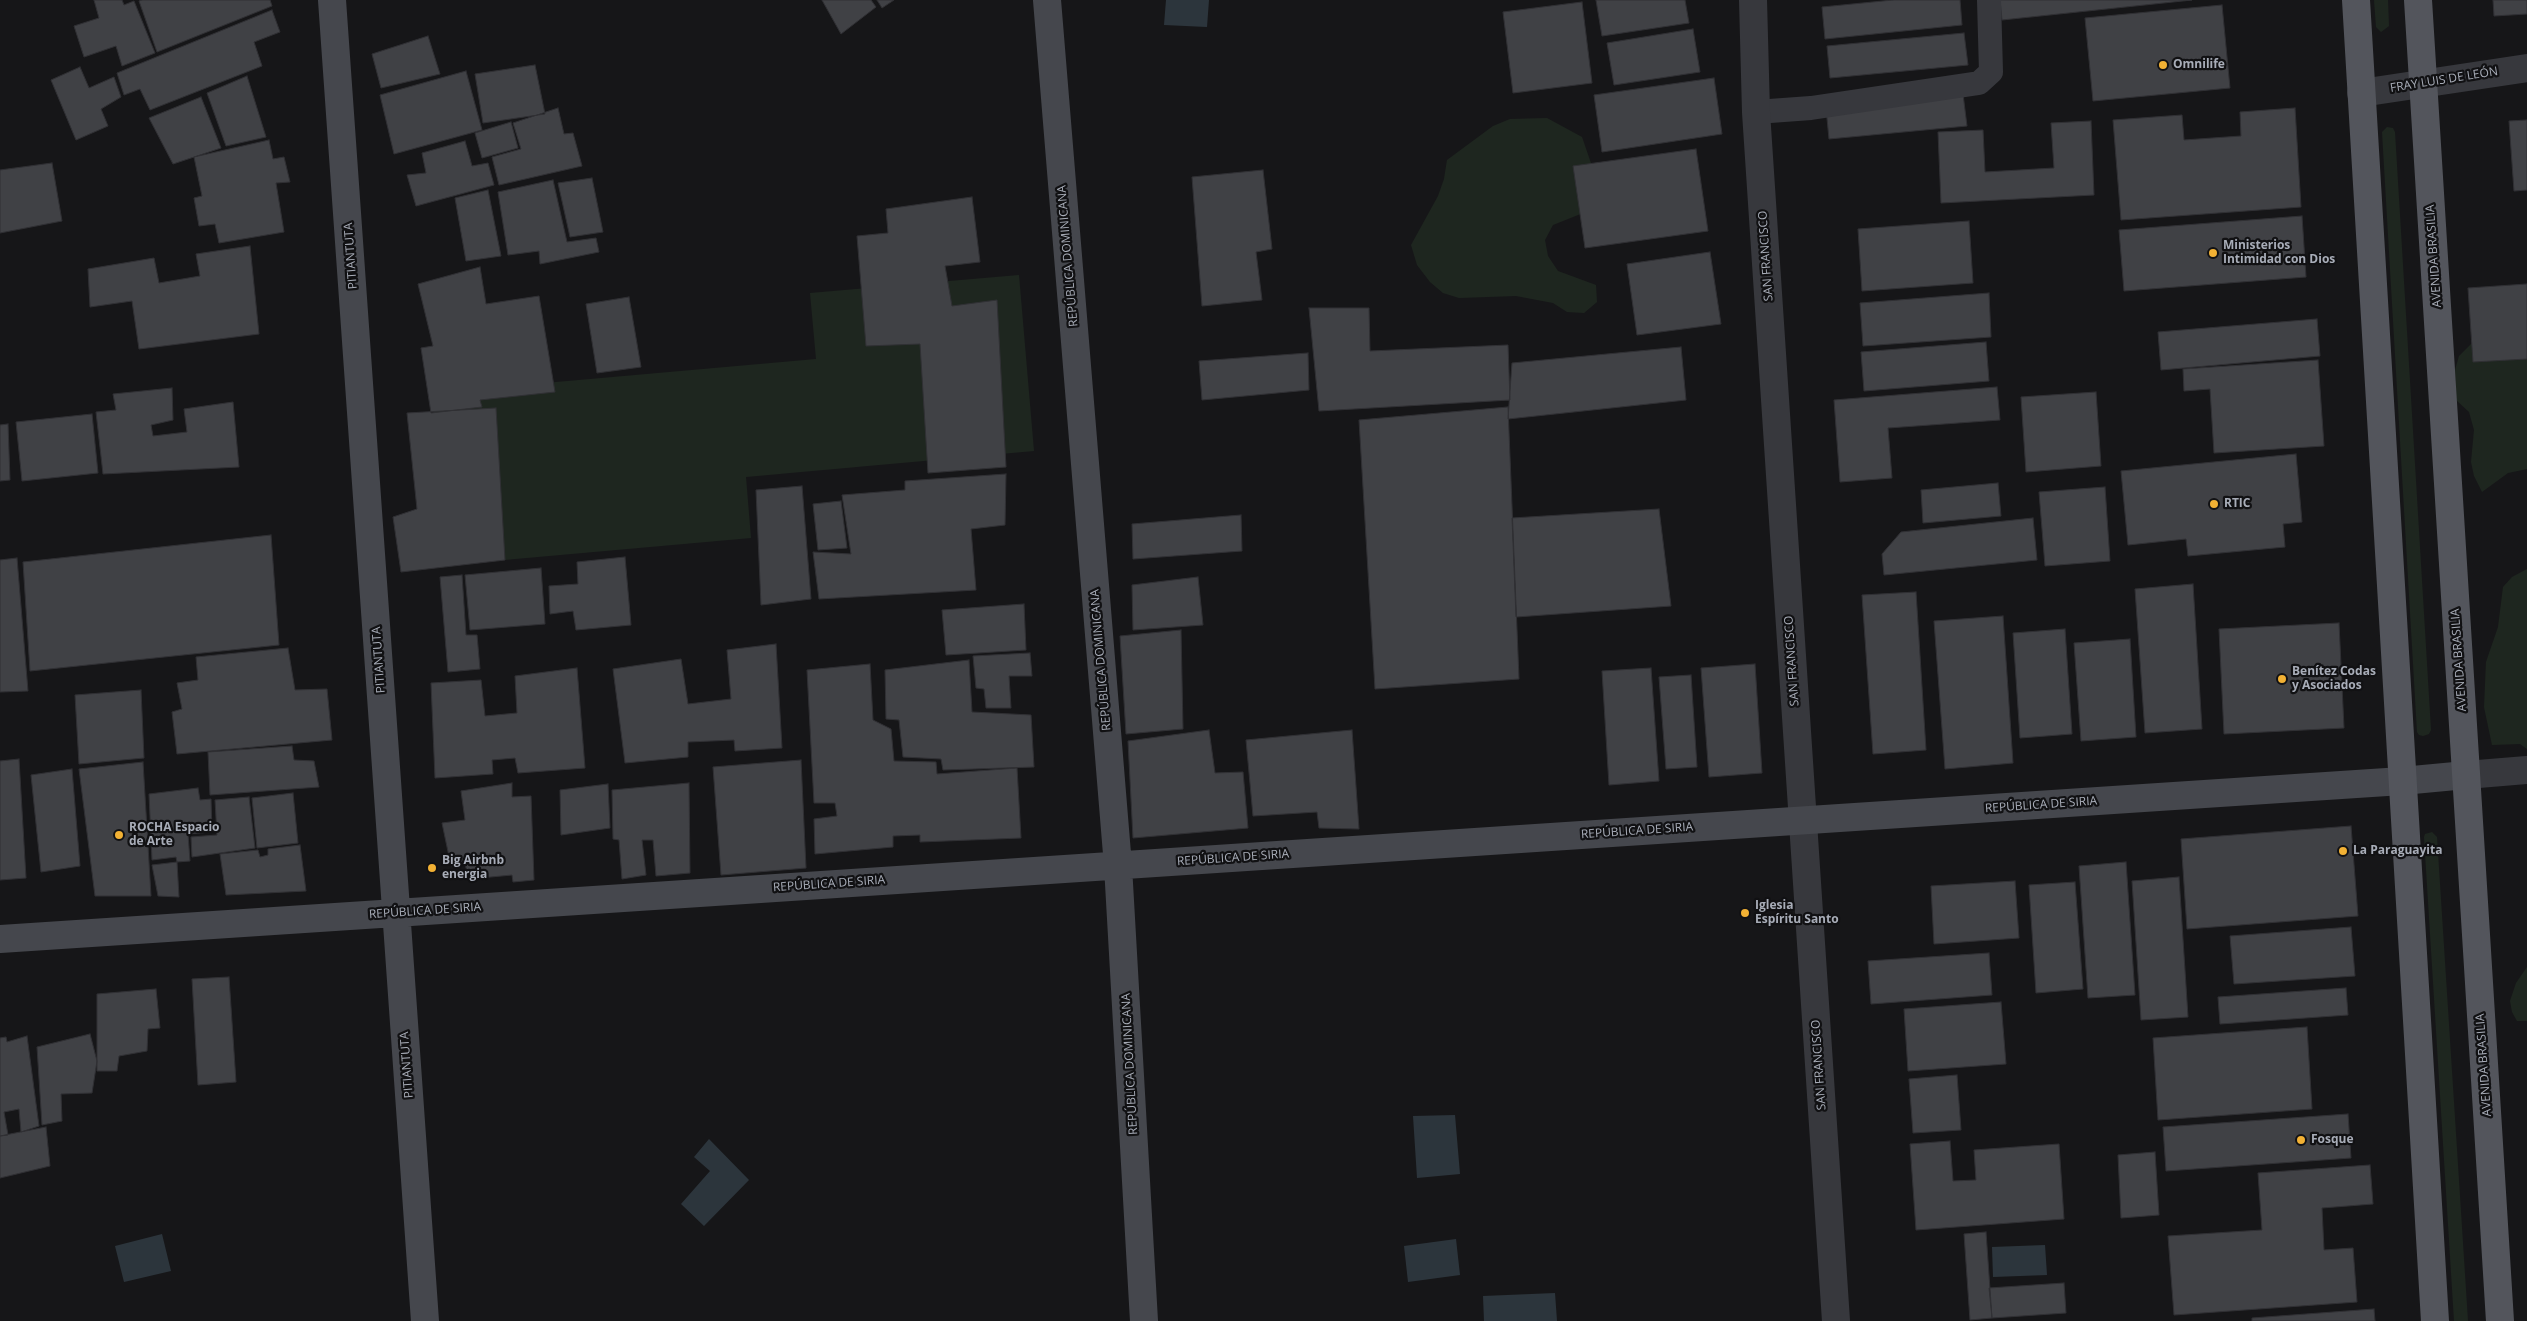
<!DOCTYPE html>
<meta charset="utf-8">
<style>
body{margin:0}
canvas{display:block;background:#161618}
</style>
<canvas width="2527" height="1321"></canvas>
<script>
const context = document.querySelector('canvas').getContext('2d');
context.lineJoin = 'round';
function fill(path, color) {
  context.fillStyle = color;
  context.fill(path, 'evenodd');
}
function shape(rows) {
  const path = new Path2D();
  for (const r of rows) {
    path.moveTo(r[0], r[1]);
    for (let i = 2; i < r.length; i += 2) path.lineTo(r[i], r[i + 1]);
  }
  return path;
}
function trace(path, color, width, dash) {
  context.strokeStyle = color;
  context.lineWidth = width;
  context.lineCap = dash ? 'butt' : 'round';
  context.setLineDash(dash || []);
  context.stroke(path);
}
function write(font, color, halo, rows, align = 'center') {
  context.font = font + ' "Open Sans",sans-serif';
  context.lineWidth = 4.5;
  context.setLineDash([]);
  context.textBaseline = 'middle';
  context.strokeStyle = halo;
  context.fillStyle = color;
  for (const [text, x, y, turn = 0] of rows) {
    context.save();
    context.translate(x, y);
    context.rotate((+turn || 0) * Math.PI / 180);
    context.textAlign = isNaN(turn) ? turn : align;
    if (halo) context.strokeText(text, 0, 0);
    context.fillText(text, 0, 0);
    context.restore();
  }
}
fill(shape([
 [2374,0,2388,0,2389,26,2381,32,2376,27],
 [1547,118,1582,137,1592,166,1583,213,1553,225,1545,240,1548,256,1558,271,1596,285,1597,302,1584,313,1567,312,1553,303,1516,296,1459,298,1443,293,1430,282,1417,265,1411,245,1438,196,1444,179,1447,160,1493,126,1510,119],
 [2387,127,2393,128,2395,132,2431,730,2429,734,2423,736,2419,735,2417,732,2382,132],
 [1019,275,1034,451,746,477,751,538,448,565,432,393,816,359,810,293],
 [2487,339,2527,346,2527,469,2508,473,2482,492,2474,476,2471,462,2474,430,2469,412,2456,400,2455,370,2459,356,2471,344],
 [2527,569,2527,749,2520,744,2492,745,2484,707,2486,662,2498,627,2503,587,2512,577],
 [2432,832,2437,837,2468,1321,2454,1321,2424,837,2425,834],
 [2527,967,2527,1021,2517,1021,2512,1012,2510,1001,2516,983]
]), '#1e261f');
fill(shape([
 [1166,0,1209,0,1207,27,1164,25],
 [1455,1115,1460,1174,1417,1178,1413,1116],
 [709,1139,749,1180,704,1226,681,1204,710,1171,694,1157],
 [162,1234,171,1271,124,1282,115,1246],
 [1456,1239,1460,1275,1408,1282,1404,1246],
 [2045,1245,2047,1275,1993,1277,1992,1247],
 [1555,1293,1557,1321,1484,1321,1483,1296]
]), '#2c353c');
const building = shape([
 [94,0,122,0,124,5,134,1,155,53,122,66,116,46,84,57,74,26,99,18,94,0],
 [142,0,270,0,272,6,157,52,139,1,142,0],
 [822,0,871,0,876,7,841,34,822,0],
 [877,0,894,0,882,8,877,0],
 [1596,0,1685,0,1689,23,1602,36,1596,0],
 [1893,0,1960,0,1962,25,1825,39,1822,7,1893,0],
 [2000,0,2192,0,2002,20,2000,0],
 [2493,0,2527,0,2527,14,2494,16,2493,0],
 [1582,2,1592,83,1513,93,1503,12,1582,2],
 [2222,5,2230,88,2093,101,2085,18,2222,5],
 [272,10,280,32,254,42,262,66,150,110,140,89,124,95,117,73,272,10],
 [1693,29,1700,72,1614,85,1607,43,1693,29],
 [1964,33,1968,65,1830,78,1827,46,1964,33],
 [428,36,440,74,381,88,372,54,428,36],
 [535,65,545,114,483,123,475,74,535,65],
 [80,67,89,88,114,77,121,97,101,109,108,126,76,140,51,80,80,67],
 [466,71,482,130,394,154,380,95,466,71],
 [247,76,266,137,226,146,207,93,247,76],
 [1714,78,1722,134,1602,152,1594,95,1714,78],
 [1963,94,1967,126,1829,139,1826,108,1963,94],
 [201,97,221,148,173,164,149,118,201,97],
 [558,108,564,134,573,133,582,166,499,185,492,157,521,149,513,123,558,108],
 [2295,108,2301,207,2121,220,2113,120,2182,115,2184,140,2241,136,2240,112,2295,108],
 [2527,120,2527,190,2514,191,2509,121,2527,120],
 [2091,121,2094,195,1941,203,1938,132,1983,130,1985,172,2054,168,2051,123,2091,121],
 [511,122,518,148,482,158,475,133,511,122],
 [269,140,273,159,284,157,290,182,276,183,284,232,219,243,215,224,199,226,194,198,202,196,194,157,269,140],
 [465,141,472,166,488,163,494,185,416,206,407,175,426,173,422,153,465,141],
 [1696,149,1708,231,1585,248,1573,166,1696,149],
 [52,163,62,221,0,233,0,170,52,163],
 [1263,170,1272,249,1256,252,1262,300,1202,306,1192,177,1263,170],
 [592,178,603,232,570,237,558,183,592,178],
 [553,180,567,242,596,238,599,252,540,264,539,251,508,255,498,192,553,180],
 [488,190,501,256,466,261,455,198,488,190],
 [972,197,980,262,945,266,952,306,997,300,1006,467,928,473,920,344,866,346,857,236,888,233,886,209,972,197],
 [2302,216,2306,277,2124,291,2119,230,2302,216],
 [1969,221,1973,283,1862,291,1858,229,1969,221],
 [250,246,259,334,139,349,132,301,90,307,88,269,154,258,159,283,200,276,196,254,250,246],
 [1710,252,1721,324,1637,335,1627,264,1710,252],
 [480,267,486,304,539,296,555,392,480,400,482,407,431,413,421,348,433,346,418,284,480,267],
 [2527,284,2527,359,2473,362,2468,288,2527,284],
 [1989,293,1991,337,1863,346,1860,303,1989,293],
 [629,297,641,367,597,373,586,304,629,297],
 [1309,308,1369,308,1370,351,1508,345,1510,400,1319,411,1309,308],
 [2317,319,2320,356,2161,370,2158,332,2317,319],
 [1986,342,1989,381,1864,391,1861,352,1986,342],
 [1681,347,1686,400,1508,419,1512,363,1681,347],
 [1308,353,1309,390,1202,400,1199,361,1308,353],
 [2318,360,2324,446,2214,453,2210,389,2184,391,2183,369,2318,360],
 [1997,387,2000,420,1888,428,1892,478,1840,482,1834,400,1997,387],
 [172,388,173,420,151,425,153,436,187,432,184,409,233,402,239,467,103,474,96,412,116,410,113,394,172,388],
 [2096,392,2101,466,2026,472,2021,397,2096,392],
 [1508,407,1519,679,1375,689,1359,420,1508,407],
 [496,408,505,560,401,572,393,517,417,509,407,413,496,408],
 [92,414,98,473,22,481,16,422,92,414],
 [8,424,10,480,0,481,0,425,8,424],
 [2296,454,2302,522,2283,524,2285,547,2188,556,2186,539,2128,545,2121,471,2296,454],
 [1006,474,1005,525,971,529,976,590,819,599,813,552,851,554,842,495,905,490,905,481,1006,474],
 [1998,483,2001,516,1923,523,1921,490,1998,483],
 [802,486,811,599,761,605,756,490,802,486],
 [2105,487,2110,561,2045,566,2039,492,2105,487],
 [841,501,847,548,818,550,813,504,841,501],
 [1659,509,1671,606,1516,617,1512,518,1659,509],
 [1241,515,1242,551,1133,559,1132,524,1241,515],
 [2033,518,2037,560,1884,575,1882,554,1901,532,2033,518],
 [271,535,279,645,30,671,23,562,271,535],
 [625,557,631,625,576,630,573,611,550,614,549,586,578,584,577,562,625,557],
 [17,558,28,691,0,692,0,560,17,558],
 [541,568,545,624,470,630,465,575,541,568],
 [462,575,466,635,477,635,480,669,448,672,440,577,462,575],
 [1198,577,1203,625,1133,630,1132,585,1198,577],
 [2193,584,2202,729,2145,733,2135,589,2193,584],
 [1916,592,1926,750,1873,754,1862,595,1916,592],
 [1024,604,1026,650,946,655,942,610,1024,604],
 [2003,616,2013,763,1945,769,1934,621,2003,616],
 [2339,623,2344,728,2224,734,2219,629,2339,623],
 [2065,629,2072,734,2020,738,2013,633,2065,629],
 [1181,630,1183,729,1126,734,1120,636,1181,630],
 [2130,639,2136,737,2081,741,2074,643,2130,639],
 [776,644,782,748,735,751,734,740,688,742,688,757,625,763,613,669,681,659,688,704,731,699,727,650,776,644],
 [288,648,295,690,327,689,332,740,177,754,172,712,182,709,177,683,198,680,196,657,288,648],
 [1030,653,1032,676,1009,676,1011,708,986,708,984,689,976,688,973,656,1030,653],
 [969,660,972,712,1031,715,1034,767,943,770,941,759,903,757,899,720,886,719,885,670,969,660],
 [870,664,873,720,891,729,894,761,936,762,937,774,1017,768,1021,838,920,842,920,835,893,836,893,847,815,854,814,819,837,816,835,803,814,803,807,670,870,664],
 [1755,664,1762,773,1709,777,1701,668,1755,664],
 [577,668,585,768,518,773,515,758,492,760,493,774,435,778,431,683,481,680,485,716,517,713,515,676,577,668],
 [1651,668,1659,781,1609,785,1602,671,1651,668],
 [1691,675,1697,767,1666,769,1659,677,1691,675],
 [141,690,144,758,79,764,75,695,141,690],
 [1209,730,1215,773,1243,772,1248,828,1133,838,1128,741,1209,730],
 [1352,730,1359,829,1319,828,1317,812,1253,816,1246,740,1352,730],
 [292,746,294,760,314,761,319,787,210,795,208,752,292,746],
 [19,759,26,878,0,880,0,761,19,759],
 [801,760,806,868,721,875,713,767,801,760],
 [143,762,151,896,95,896,79,769,143,762],
 [72,769,80,866,41,872,31,775,72,769],
 [512,783,512,797,531,796,534,880,513,882,512,875,469,879,465,864,451,866,442,823,465,820,461,791,512,783],
 [689,783,690,873,656,876,653,840,642,840,646,875,622,879,619,840,613,839,612,790,689,783],
 [608,784,610,828,561,835,560,790,608,784],
 [198,788,200,800,211,799,212,832,188,834,190,861,177,862,176,857,152,860,149,794,198,788],
 [293,793,298,843,257,848,252,798,293,793],
 [249,797,255,848,192,857,191,837,217,835,215,800,249,797],
 [2351,826,2358,916,2187,929,2181,839,2351,826],
 [300,845,306,891,226,895,220,854,258,850,260,857,268,855,268,849,300,845],
 [177,862,179,897,158,896,152,865,177,862],
 [2126,862,2135,995,2088,998,2079,866,2126,862],
 [2179,877,2188,1017,2141,1020,2132,881,2179,877],
 [2015,881,2019,938,1934,944,1931,886,2015,881],
 [2075,882,2083,989,2036,993,2029,885,2075,882],
 [2351,927,2355,976,2234,984,2230,936,2351,927],
 [1989,953,1992,995,1871,1004,1868,961,1989,953],
 [229,977,236,1082,198,1085,192,979,229,977],
 [2346,988,2348,1015,2220,1024,2218,997,2346,988],
 [156,989,160,1028,148,1029,147,1051,119,1056,117,1071,97,1071,97,994,156,989],
 [2001,1002,2006,1064,1908,1071,1904,1009,2001,1002],
 [2307,1027,2312,1109,2158,1120,2153,1038,2307,1027],
 [90,1034,97,1061,92,1093,61,1094,62,1121,42,1125,37,1047,90,1034],
 [27,1036,39,1126,21,1132,19,1109,4,1112,8,1135,0,1136,0,1038,6,1037,7,1042,27,1036],
 [1957,1075,1961,1130,1913,1133,1909,1079,1957,1075],
 [2348,1114,2351,1158,2166,1171,2163,1127,2348,1114],
 [46,1127,50,1166,0,1178,0,1136,46,1127],
 [1950,1141,1953,1181,1976,1180,1974,1150,2059,1144,2064,1219,1916,1230,1910,1144,1950,1141],
 [2155,1152,2159,1215,2121,1218,2118,1155,2155,1152],
 [2370,1165,2373,1204,2322,1208,2324,1250,2353,1248,2357,1302,2174,1315,2168,1236,2262,1230,2258,1173,2370,1165],
 [1986,1232,1992,1318,1970,1320,1964,1234,1986,1232],
 [2064,1283,2066,1313,1992,1318,1989,1288,2064,1283],
 [2374,1309,2375,1321,2252,1321,2252,1318,2374,1309]
]);
fill(building, '#404145');
trace(building, '#303034', 1);
trace(shape([
 [1756,112,1811,108,1979,83,1991,72,1989,0]
]), '#37383d', 24);
trace(shape([
 [1753,0,1756,112,1836,1321],
 [2361,93,2527,68],
 [2466,775,2527,770]
]), '#37383d', 28);
trace(shape([
 [332,0,425,1321],
 [1047,0,1118,866,1144,1321],
 [0,939,2402,781,2466,775]
]), '#45474d', 28);
trace(shape([
 [2356,0,2435,1321],
 [2418,0,2500,1321]
]), '#53555c', 28);
for (const [x, y, r, color] of [
 [2163,65,5,"#f2b134"],
 [2213,253,5,"#f2b134"],
 [2214,504,5,"#f2b134"],
 [2282,679,5,"#f2b134"],
 [119,835,5,"#f2b134"],
 [2343,851,5,"#f2b134"],
 [432,868,5,"#f2b134"],
 [1745,913,5,"#f2b134"],
 [2301,1140,5,"#f2b134"]
]) {
  const dot = new Path2D();
  dot.arc(x, y, r, 0, 2 * Math.PI);
  context.fillStyle = color;
  context.fill(dot);
  trace(dot, '#111113', 2);
}
write('bold 12px', '#a8adb8', '#111113', [
 ["Omnilife",2173,65],
 ["Ministerios",2223,246],
 ["Intimidad con Dios",2223,260],
 ["RTIC",2224,504],
 ["Benítez Codas",2292,672],
 ["y Asociados",2292,686],
 ["ROCHA Espacio",129,828],
 ["de Arte",129,842],
 ["La Paraguayita",2353,851],
 ["Big Airbnb",442,861],
 ["energia",442,875],
 ["Iglesia",1755,906],
 ["Espíritu Santo",1755,920],
 ["Fosque",2311,1140]
], 'left');
write('12px', '#a8adb8', '#111113', [
 ["FRAY LUIS DE LEÓN",2444,80,-9],
 ["PITIANTUTA",351,256,-94],
 ["REPÚBLICA DOMINICANA",1068,256,-95],
 ["SAN FRANCISCO",1766,256,-94],
 ["AVENIDA BRASILIA",2434,256,-94],
 ["PITIANTUTA",379,660,-94],
 ["REPÚBLICA DOMINICANA",1101,660,-95],
 ["AVENIDA BRASILIA",2459,660,-94],
 ["SAN FRANCISCO",1792,661,-94],
 ["REPÚBLICA DE SIRIA",2041,805,-4],
 ["REPÚBLICA DE SIRIA",1637,831,-4],
 ["REPÚBLICA DE SIRIA",1233,858,-4],
 ["REPÚBLICA DE SIRIA",829,884,-4],
 ["REPÚBLICA DE SIRIA",425,911,-4],
 ["REPÚBLICA DOMINICANA",1130,1064,-93],
 ["PITIANTUTA",407,1065,-94],
 ["SAN FRANCISCO",1819,1065,-94],
 ["AVENIDA BRASILIA",2484,1065,-94]
]);
</script>
